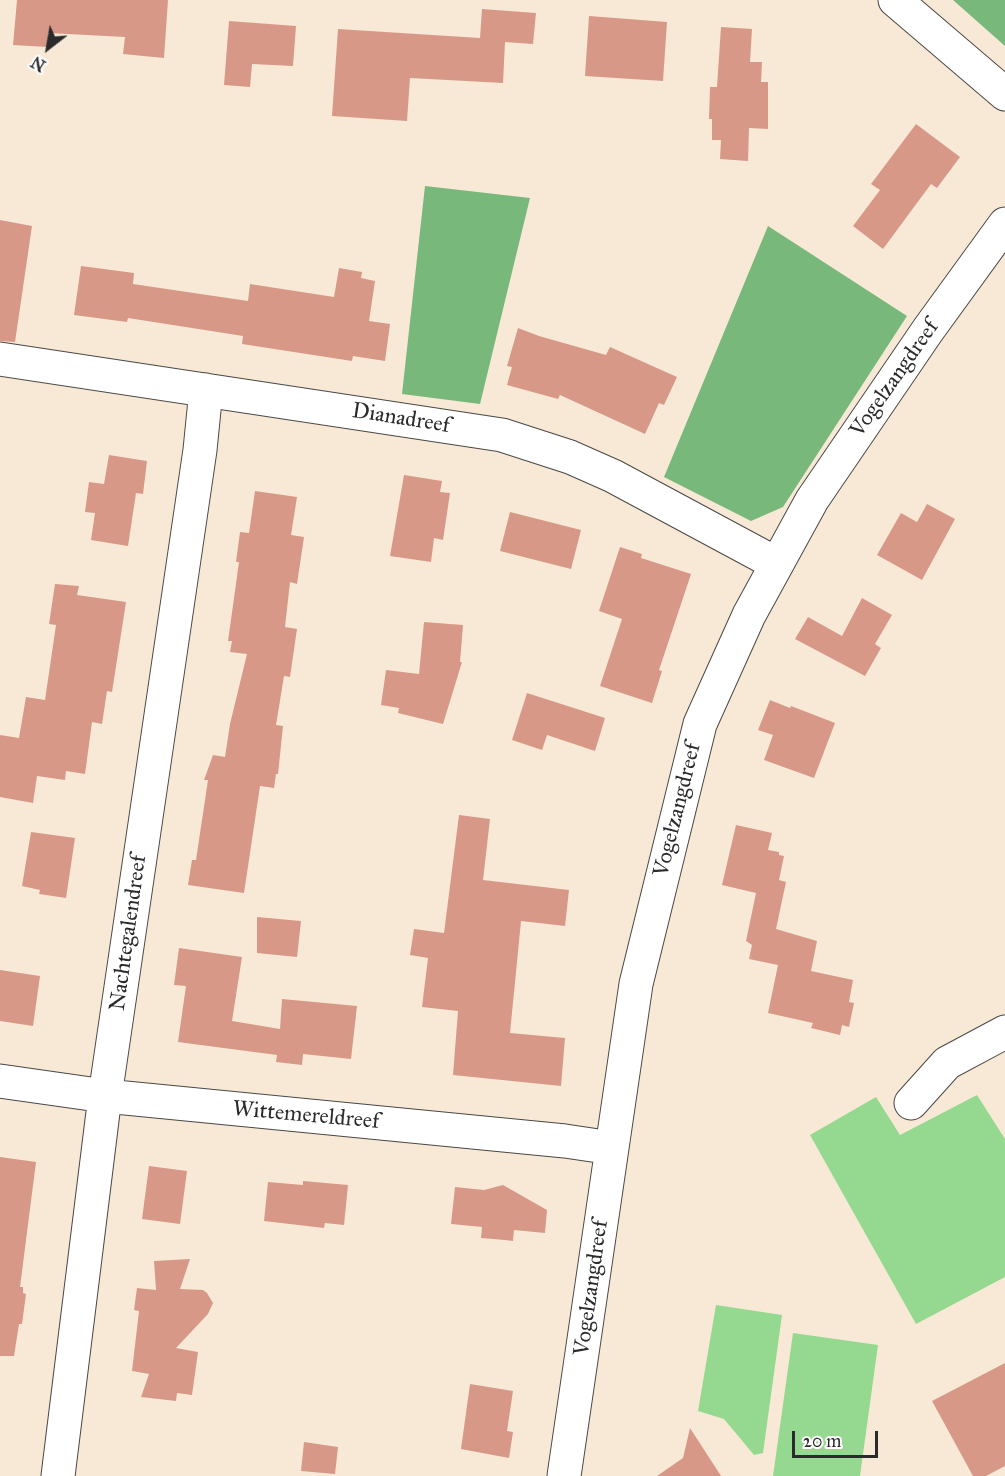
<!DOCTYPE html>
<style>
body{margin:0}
#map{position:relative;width:1005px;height:1476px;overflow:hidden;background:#f8e9d7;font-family:"IM FELL Great Primer",serif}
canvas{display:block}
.north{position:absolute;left:18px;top:18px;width:60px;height:60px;-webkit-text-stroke:4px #fff;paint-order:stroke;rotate:211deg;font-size:16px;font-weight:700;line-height:24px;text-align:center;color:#2b2b2b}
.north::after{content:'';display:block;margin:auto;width:21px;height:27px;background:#2b2b2b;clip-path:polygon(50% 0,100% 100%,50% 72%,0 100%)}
.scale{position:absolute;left:792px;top:1431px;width:86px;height:27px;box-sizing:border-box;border:3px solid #2b2b2b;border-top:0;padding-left:8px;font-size:18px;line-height:21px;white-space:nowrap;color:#2b2b2b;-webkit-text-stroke:4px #fff;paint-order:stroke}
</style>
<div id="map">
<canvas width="1005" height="1476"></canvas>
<div class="north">N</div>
<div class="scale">20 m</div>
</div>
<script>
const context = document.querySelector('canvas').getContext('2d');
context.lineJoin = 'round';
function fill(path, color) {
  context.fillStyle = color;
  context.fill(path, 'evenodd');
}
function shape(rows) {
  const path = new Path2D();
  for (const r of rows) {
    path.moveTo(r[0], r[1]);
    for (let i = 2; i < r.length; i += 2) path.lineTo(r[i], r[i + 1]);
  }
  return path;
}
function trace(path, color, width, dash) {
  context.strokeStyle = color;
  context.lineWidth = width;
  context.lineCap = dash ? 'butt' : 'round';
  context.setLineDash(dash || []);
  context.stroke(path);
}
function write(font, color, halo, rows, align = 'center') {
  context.font = font + ' "IM FELL Great Primer",serif';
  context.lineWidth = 5;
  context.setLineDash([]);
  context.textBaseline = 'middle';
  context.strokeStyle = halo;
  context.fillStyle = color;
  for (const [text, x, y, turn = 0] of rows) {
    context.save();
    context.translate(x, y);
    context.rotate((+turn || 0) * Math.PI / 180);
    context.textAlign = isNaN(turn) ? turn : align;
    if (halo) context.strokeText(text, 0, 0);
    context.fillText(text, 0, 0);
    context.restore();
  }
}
fill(shape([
 [977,1095,1005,1139,1005,1277,916,1324,810,1135,876,1097,900,1135],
 [716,1305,782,1315,763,1453,754,1455,724,1419,698,1411],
 [793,1333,878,1345,860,1476,773,1476]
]), '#95d88f');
fill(shape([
 [953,0,1005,0,1005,46],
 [425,186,530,198,480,404,402,394],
 [768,226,907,316,783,507,751,521,664,477]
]), '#78b87a');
fill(shape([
 [17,0,168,0,164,58,123,54,125,37,48,33,48,47,13,45],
 [482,9,536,13,533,44,505,42,503,83,410,78,407,121,332,116,338,29,480,38],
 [589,16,667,22,663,81,585,76],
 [229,21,296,26,293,66,252,64,250,87,224,85],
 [721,27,752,29,750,62,762,62,761,82,768,82,768,129,749,128,748,161,720,159,721,140,712,140,712,119,709,119,710,87,717,87],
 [916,124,960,157,937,188,931,184,883,249,853,226,880,190,871,184],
 [0,220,32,226,15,342,0,341],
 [81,266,134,273,133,284,248,301,250,284,334,297,339,268,362,272,361,278,375,281,369,321,390,324,385,361,353,356,352,361,242,344,243,336,128,318,127,322,74,315],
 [518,328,539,336,606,355,610,347,677,377,664,405,659,403,645,434,560,395,558,399,507,385,512,367,507,366],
 [109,455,147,461,143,494,136,493,128,546,91,540,95,513,85,512,89,482,104,484],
 [404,475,442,481,440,492,450,493,443,540,434,538,431,562,390,556],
 [255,491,297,497,291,535,304,537,297,584,290,582,285,627,297,629,290,677,284,676,276,725,283,726,278,774,276,774,274,788,260,786,244,893,188,885,192,860,196,860,208,780,204,780,213,755,225,757,230,724,247,654,230,652,232,641,228,641,239,562,236,562,240,532,249,533],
 [927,504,955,519,922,580,877,555,901,513,917,522],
 [510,512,581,530,571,569,500,551],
 [620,547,642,554,641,558,691,574,659,670,662,671,652,703,600,686,622,619,599,611],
 [55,584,79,586,77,595,126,602,112,692,107,691,102,724,92,722,85,774,66,771,65,780,37,776,33,803,0,797,0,735,19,738,26,697,45,700,56,625,49,624],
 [862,598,892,615,875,644,881,648,865,676,795,639,808,617,842,636],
 [424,622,463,625,460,662,462,662,443,724,398,713,399,708,381,705,386,670,419,674],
 [527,693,605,718,595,751,547,735,542,750,512,740],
 [770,700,790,708,791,706,835,723,814,778,764,760,773,735,758,730],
 [459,815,490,819,483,880,569,890,565,926,521,921,510,1033,565,1038,561,1086,453,1075,458,1011,422,1007,428,958,410,955,414,929,444,933],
 [736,825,772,833,768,850,779,852,779,855,784,856,779,880,786,882,776,929,817,941,811,971,853,980,849,1002,854,1003,849,1027,842,1025,840,1035,811,1028,813,1023,768,1013,778,965,749,959,752,945,746,941,756,893,722,885],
 [31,832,75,838,66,898,39,894,40,890,22,886],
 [257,917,301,921,297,957,257,953],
 [179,948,242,957,232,1021,280,1029,282,999,357,1006,351,1059,303,1054,302,1065,276,1062,277,1055,178,1042,186,986,174,985],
 [0,970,40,976,33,1026,0,1021],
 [0,1157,36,1162,20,1287,23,1287,23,1293,26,1294,22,1324,19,1324,14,1356,0,1356],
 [149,1166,187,1171,180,1224,142,1219],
 [303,1181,348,1185,344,1225,325,1223,324,1228,264,1221,268,1182,303,1185],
 [503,1185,547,1210,545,1233,514,1230,513,1241,505,1240,481,1238,482,1227,451,1224,455,1187,484,1190],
 [190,1259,180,1289,203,1290,207,1293,213,1303,208,1314,176,1348,198,1352,192,1395,177,1393,176,1401,141,1397,149,1374,132,1371,139,1311,134,1310,137,1288,156,1290,154,1261],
 [1005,1363,1005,1466,986,1476,973,1476,932,1401],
 [470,1384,513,1391,507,1431,513,1432,509,1458,461,1449],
 [690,1428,721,1476,657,1476,683,1458],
 [304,1442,338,1447,335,1474,301,1471]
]), '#d89888');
const street = shape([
 [895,0,1005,94],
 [0,359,502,435,570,457,613,476,775,563],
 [0,1081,105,1096,565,1141,612,1148],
 [911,1103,947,1063,1005,1032],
 [58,1476,105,1096,200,450,206,390],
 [564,1476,636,984,700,724,749,615,812,500,928,330,1005,224]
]);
trace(street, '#4a4845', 35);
trace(street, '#fff', 33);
write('22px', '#2b2b2b', '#fff', [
 ["Vogelzangdreef",895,379,-55],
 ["Dianadreef",401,419,9],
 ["Vogelzangdreef",678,810,-76],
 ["Nachtegalendreef",129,933,-82],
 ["Wittemereldreef",306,1116,5],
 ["Vogelzangdreef",592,1288,-82]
]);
</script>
